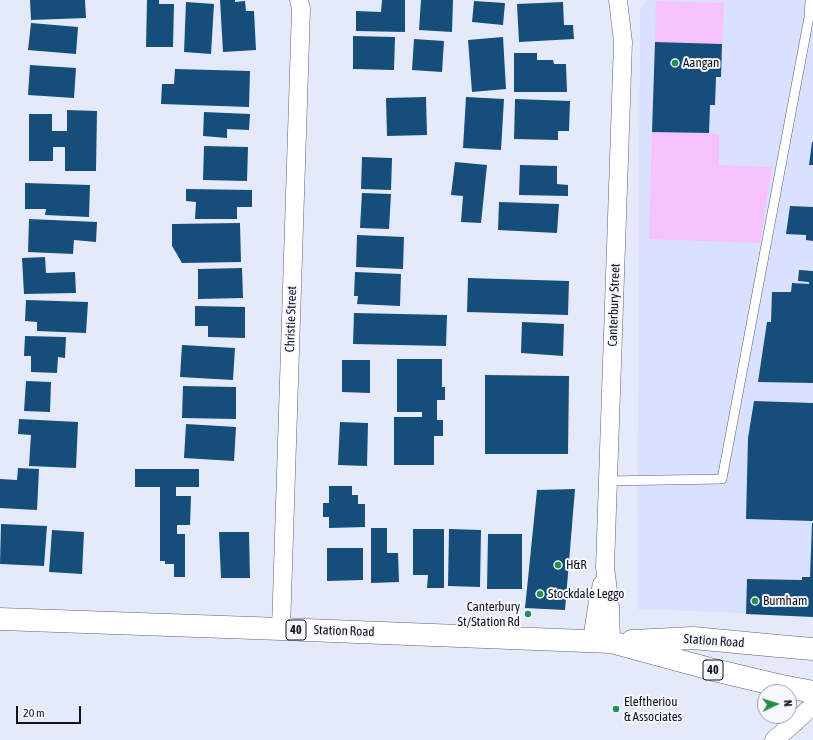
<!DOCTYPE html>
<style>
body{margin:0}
#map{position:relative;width:813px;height:740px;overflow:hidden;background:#e5eafb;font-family:"Asap Condensed",sans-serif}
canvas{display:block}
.north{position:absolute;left:757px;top:684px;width:40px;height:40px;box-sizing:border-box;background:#f6f8fe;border:1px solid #9a9da4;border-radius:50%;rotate:86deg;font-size:11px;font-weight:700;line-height:16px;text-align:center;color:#11141d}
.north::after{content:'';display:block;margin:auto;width:14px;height:18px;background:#229048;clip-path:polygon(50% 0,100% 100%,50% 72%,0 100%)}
.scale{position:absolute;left:16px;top:706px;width:65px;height:18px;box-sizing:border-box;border:2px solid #11141d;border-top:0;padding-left:5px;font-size:12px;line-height:14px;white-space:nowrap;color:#11141d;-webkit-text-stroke:3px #f6f8fe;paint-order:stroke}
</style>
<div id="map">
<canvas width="813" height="740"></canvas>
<div class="north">N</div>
<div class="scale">20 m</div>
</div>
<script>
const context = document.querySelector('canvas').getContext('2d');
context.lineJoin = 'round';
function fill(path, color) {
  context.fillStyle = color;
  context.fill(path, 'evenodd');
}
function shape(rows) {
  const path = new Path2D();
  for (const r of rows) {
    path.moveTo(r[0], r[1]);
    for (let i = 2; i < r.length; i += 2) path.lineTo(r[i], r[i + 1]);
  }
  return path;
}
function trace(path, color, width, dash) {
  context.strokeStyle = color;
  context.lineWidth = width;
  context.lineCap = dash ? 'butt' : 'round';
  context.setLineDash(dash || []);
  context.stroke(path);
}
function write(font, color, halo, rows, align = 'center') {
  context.font = font + ' "Asap Condensed",sans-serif';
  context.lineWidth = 4;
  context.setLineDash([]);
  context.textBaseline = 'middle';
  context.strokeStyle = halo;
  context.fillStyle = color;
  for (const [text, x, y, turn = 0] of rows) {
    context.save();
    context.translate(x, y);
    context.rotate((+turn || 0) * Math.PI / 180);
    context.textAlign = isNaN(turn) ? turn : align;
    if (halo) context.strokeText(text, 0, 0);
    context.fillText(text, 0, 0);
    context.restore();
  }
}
fill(shape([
 [647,0,813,0,813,616,637,609,640,8]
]), '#d9e1fe');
fill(shape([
 [656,1,724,3,722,44,655,42],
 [652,132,719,134,719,165,772,167,760,243,649,239]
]), '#f6c2fe');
fill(shape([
 [30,0,85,0,86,18,31,20],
 [147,0,159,0,159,4,174,4,173,47,146,47],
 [220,0,235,0,235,2,245,1,246,11,254,11,256,50,223,52],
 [382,0,405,0,405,32,356,31,356,11,381,12],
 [421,0,453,0,452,32,419,30],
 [474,1,505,3,503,25,472,22],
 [186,2,214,4,211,54,184,52],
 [563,2,564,25,573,25,574,39,519,42,517,4],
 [31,23,78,27,76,54,28,50],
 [353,36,395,37,394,70,353,69],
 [503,37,506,89,472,92,468,40],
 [414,39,444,41,442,72,412,70],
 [655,42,722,44,721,77,716,77,715,105,710,105,709,133,652,132],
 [514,53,537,53,537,60,553,60,554,64,566,64,567,92,514,92],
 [30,65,76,68,74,98,28,95],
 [175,69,250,71,249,107,161,104,162,84,174,84],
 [426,97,427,135,387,136,386,98],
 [466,97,504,99,501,150,463,148],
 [515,99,570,101,569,131,558,131,558,140,514,139],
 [67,110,97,111,96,171,65,171,65,147,53,147,53,161,29,161,29,114,52,114,52,131,67,131],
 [204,112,250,114,249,130,227,129,227,138,203,136],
 [812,142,813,142,813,165,809,165],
 [204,146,248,147,247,181,203,180],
 [362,157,392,158,391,190,361,189],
 [455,162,487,165,481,223,461,222,463,196,451,195],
 [520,165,557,166,557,184,568,185,568,196,519,195],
 [25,183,90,185,89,217,45,215,46,209,25,209],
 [186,189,252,190,252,207,237,207,237,219,195,219,196,202,186,201],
 [362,193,391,194,389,229,360,228],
 [499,202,559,204,557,233,498,230],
 [790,206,813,207,813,241,806,240,806,235,786,234],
 [29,219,97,222,96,242,74,240,73,254,28,252],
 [240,223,241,262,182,263,172,246,172,224],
 [357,235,404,237,403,269,356,267],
 [45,257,46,273,75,272,76,293,24,294,22,258],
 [242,268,243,298,198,299,198,269],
 [799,270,813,271,813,383,758,382,767,322,771,322,772,292,791,292,792,283,809,284,809,282,798,281],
 [355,272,401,274,400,306,357,304,358,296,354,296],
 [468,278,569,281,568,315,467,312],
 [26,300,88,302,86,333,37,331,37,322,25,321],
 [195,306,245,307,245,338,208,337,208,326,195,326],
 [354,313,447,315,446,346,353,344],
 [522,322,564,324,563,356,521,353],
 [25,336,66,337,65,358,58,357,57,373,31,372,31,356,24,356],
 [182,345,235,348,233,380,180,377],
 [397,359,442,359,442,387,445,387,445,400,437,400,437,420,443,420,443,436,434,436,434,465,394,465,394,417,422,417,422,412,397,412],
 [342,360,370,360,370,393,342,392],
 [485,375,569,376,568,454,485,454],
 [26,381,51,382,50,412,24,411],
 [183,386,236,387,236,419,182,418],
 [754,401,813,403,813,521,746,519,748,438],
 [19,419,78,422,76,468,29,466,31,435,18,434],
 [340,422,368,423,367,466,338,465],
 [186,424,236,427,234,461,184,458],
 [18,468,39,469,37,510,0,508,0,479,17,480],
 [135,469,199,469,199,487,176,487,176,496,191,496,190,525,177,525,177,534,185,534,185,577,174,577,174,564,165,564,165,561,160,561,160,487,135,487],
 [329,486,352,486,352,495,358,495,358,504,365,504,365,527,329,528,329,517,323,517,323,503,329,503],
 [575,489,565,610,525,608,537,490],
 [812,523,813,523,813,617,746,614,747,579,802,580,802,577,810,577],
 [1,524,47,526,44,566,0,564],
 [371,528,387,528,387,553,398,553,399,582,371,583],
 [413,529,444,529,444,588,427,588,428,575,413,575],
 [449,529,481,530,480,587,448,586],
 [52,530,84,532,82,574,49,572],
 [219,532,249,532,250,578,221,578],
 [488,534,522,534,522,589,487,589],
 [327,548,363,548,363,580,327,581]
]), '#154d7b');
const service = shape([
 [607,481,722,479,809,17,810,0]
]);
const minor = shape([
 [281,629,301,9,299,0],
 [592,641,597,607,602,584],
 [611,642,610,607,605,567,623,42,618,0],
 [774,740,793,724,813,705]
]);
const primary = shape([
 [0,619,281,629,611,642,714,670,777,685,813,692],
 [632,641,693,638,778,646,813,649]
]);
trace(service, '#5a6179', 10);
trace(minor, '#5a6179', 19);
trace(primary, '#5a6179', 23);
trace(service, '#fff', 9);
trace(minor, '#fff', 18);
trace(primary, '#fff', 22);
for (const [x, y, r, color] of [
 [675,63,4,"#229048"],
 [558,565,4,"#229048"],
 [540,594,4,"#229048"],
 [755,601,4,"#229048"],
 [528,614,4,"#229048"],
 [616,709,4,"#229048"]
]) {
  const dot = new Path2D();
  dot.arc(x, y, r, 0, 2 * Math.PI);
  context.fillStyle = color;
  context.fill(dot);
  trace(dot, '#f6f8fe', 1.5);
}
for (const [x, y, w] of [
 [296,630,20],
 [713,670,20]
]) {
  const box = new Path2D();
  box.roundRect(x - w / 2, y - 10, w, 20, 3);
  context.fillStyle = '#f6f8fe';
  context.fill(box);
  trace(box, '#11141d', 1);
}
write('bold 12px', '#11141d', null, [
 ["40",296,630],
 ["40",713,670]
]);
write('13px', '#11141d', '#f6f8fe', [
 ["Aangan",683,63],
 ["H&R",566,565],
 ["Stockdale Leggo",548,594],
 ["Burnham",763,601],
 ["Canterbury",520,607,"right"],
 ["St/Station Rd",520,622,"right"],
 ["Eleftheriou",624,702],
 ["& Associates",624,717]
], 'left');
write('13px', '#11141d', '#f6f8fe', [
 ["Canterbury Street",614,305,-88],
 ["Christie Street",291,319,-88],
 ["Station Road",344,631,2],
 ["Station Road",714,641,4]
]);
</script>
